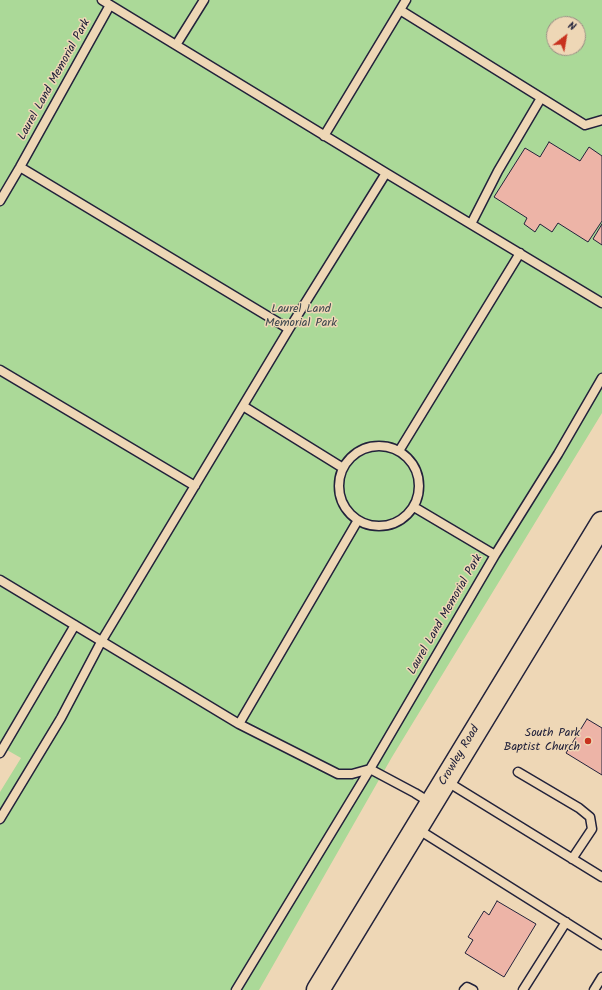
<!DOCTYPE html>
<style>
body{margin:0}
#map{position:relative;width:602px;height:990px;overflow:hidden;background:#eed7b6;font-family:Kalam,sans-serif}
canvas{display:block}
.north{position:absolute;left:546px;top:16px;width:40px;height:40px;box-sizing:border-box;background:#eed7b6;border:1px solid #9c8f85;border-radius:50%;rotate:31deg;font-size:11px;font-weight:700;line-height:16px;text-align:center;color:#22223b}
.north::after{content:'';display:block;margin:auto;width:14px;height:18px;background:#c8321e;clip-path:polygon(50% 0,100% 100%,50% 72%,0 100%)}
</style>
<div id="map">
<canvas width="602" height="990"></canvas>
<div class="north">N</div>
</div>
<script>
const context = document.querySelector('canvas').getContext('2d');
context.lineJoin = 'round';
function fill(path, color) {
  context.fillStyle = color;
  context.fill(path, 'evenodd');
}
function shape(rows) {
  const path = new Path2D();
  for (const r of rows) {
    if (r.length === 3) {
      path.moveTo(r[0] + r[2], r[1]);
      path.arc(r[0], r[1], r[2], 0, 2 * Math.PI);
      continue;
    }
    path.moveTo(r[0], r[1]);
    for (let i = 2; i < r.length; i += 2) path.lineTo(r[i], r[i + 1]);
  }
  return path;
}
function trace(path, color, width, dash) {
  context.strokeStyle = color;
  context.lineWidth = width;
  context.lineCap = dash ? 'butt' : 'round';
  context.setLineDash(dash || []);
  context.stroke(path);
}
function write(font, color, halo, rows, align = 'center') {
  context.font = font + ' Kalam,sans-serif';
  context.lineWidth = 3;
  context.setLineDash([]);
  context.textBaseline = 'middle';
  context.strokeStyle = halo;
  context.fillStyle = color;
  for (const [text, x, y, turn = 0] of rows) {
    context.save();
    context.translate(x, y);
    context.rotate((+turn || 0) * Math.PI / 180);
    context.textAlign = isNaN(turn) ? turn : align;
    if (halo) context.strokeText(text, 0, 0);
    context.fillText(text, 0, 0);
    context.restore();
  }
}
fill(shape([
 [0,0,602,0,602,413,392,757,259,990,0,990,0,792,21,758,0,746],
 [554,24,578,24,578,48,554,48]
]), '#abd998');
const building = shape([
 [549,142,580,161,589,147,602,156,602,221,588,242,558,223,552,232,540,224,535,232,524,224,527,218,494,197,525,148,540,157,549,142],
 [602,224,602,245,593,239,602,224],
 [587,719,602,728,602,775,566,753,587,719],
 [497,901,536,924,504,977,465,953,473,940,468,937,484,911,489,915,497,901]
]);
fill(building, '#edb4a7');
trace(building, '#22223b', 1);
const lane = shape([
 [400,10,585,125,602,120],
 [176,45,204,0],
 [324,136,406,0],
 [20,167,289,329],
 [386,173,602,303],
 [0,201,20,167,110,5],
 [471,224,498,171,541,98],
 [0,370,195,486],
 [243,406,343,468],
 [379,486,40],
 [399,451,520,253],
 [495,555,558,454,602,378],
 [0,580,239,724,338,774,352,774,370,769,495,555,414,507],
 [239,724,358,520],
 [0,753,75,625],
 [518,772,579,808,590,817,592,829,572,859],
 [446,781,602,877],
 [0,819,61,718,101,642,289,329,386,173,102,0],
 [416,828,602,945],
 [236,990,370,769,415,793,431,803],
 [464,990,467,987,473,990],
 [523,990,566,922],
 [594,990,602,977]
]);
const secondary = shape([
 [318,990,602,523]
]);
trace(lane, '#22223b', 11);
trace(secondary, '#22223b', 25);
trace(lane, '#eed7b6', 8);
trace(secondary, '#eed7b6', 22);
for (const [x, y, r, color] of [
 [588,741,4,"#c8321e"]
]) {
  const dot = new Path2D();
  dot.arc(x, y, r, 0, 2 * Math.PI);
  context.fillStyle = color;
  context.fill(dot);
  trace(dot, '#eed7b6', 1.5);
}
write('12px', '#22223b', '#eed7b6', [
 ["Laurel Land Memorial Park",55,80,-61],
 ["Laurel Land Memorial Park",446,615,-60],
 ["Crowley Road",460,756,-59]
]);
write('12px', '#3d474e', '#eed7b6', [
 ["Laurel Land",301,310],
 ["Memorial Park",301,324]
]);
write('12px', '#22223b', '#eed7b6', [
 ["South Park",580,734],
 ["Baptist Church",580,748]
], 'right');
</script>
